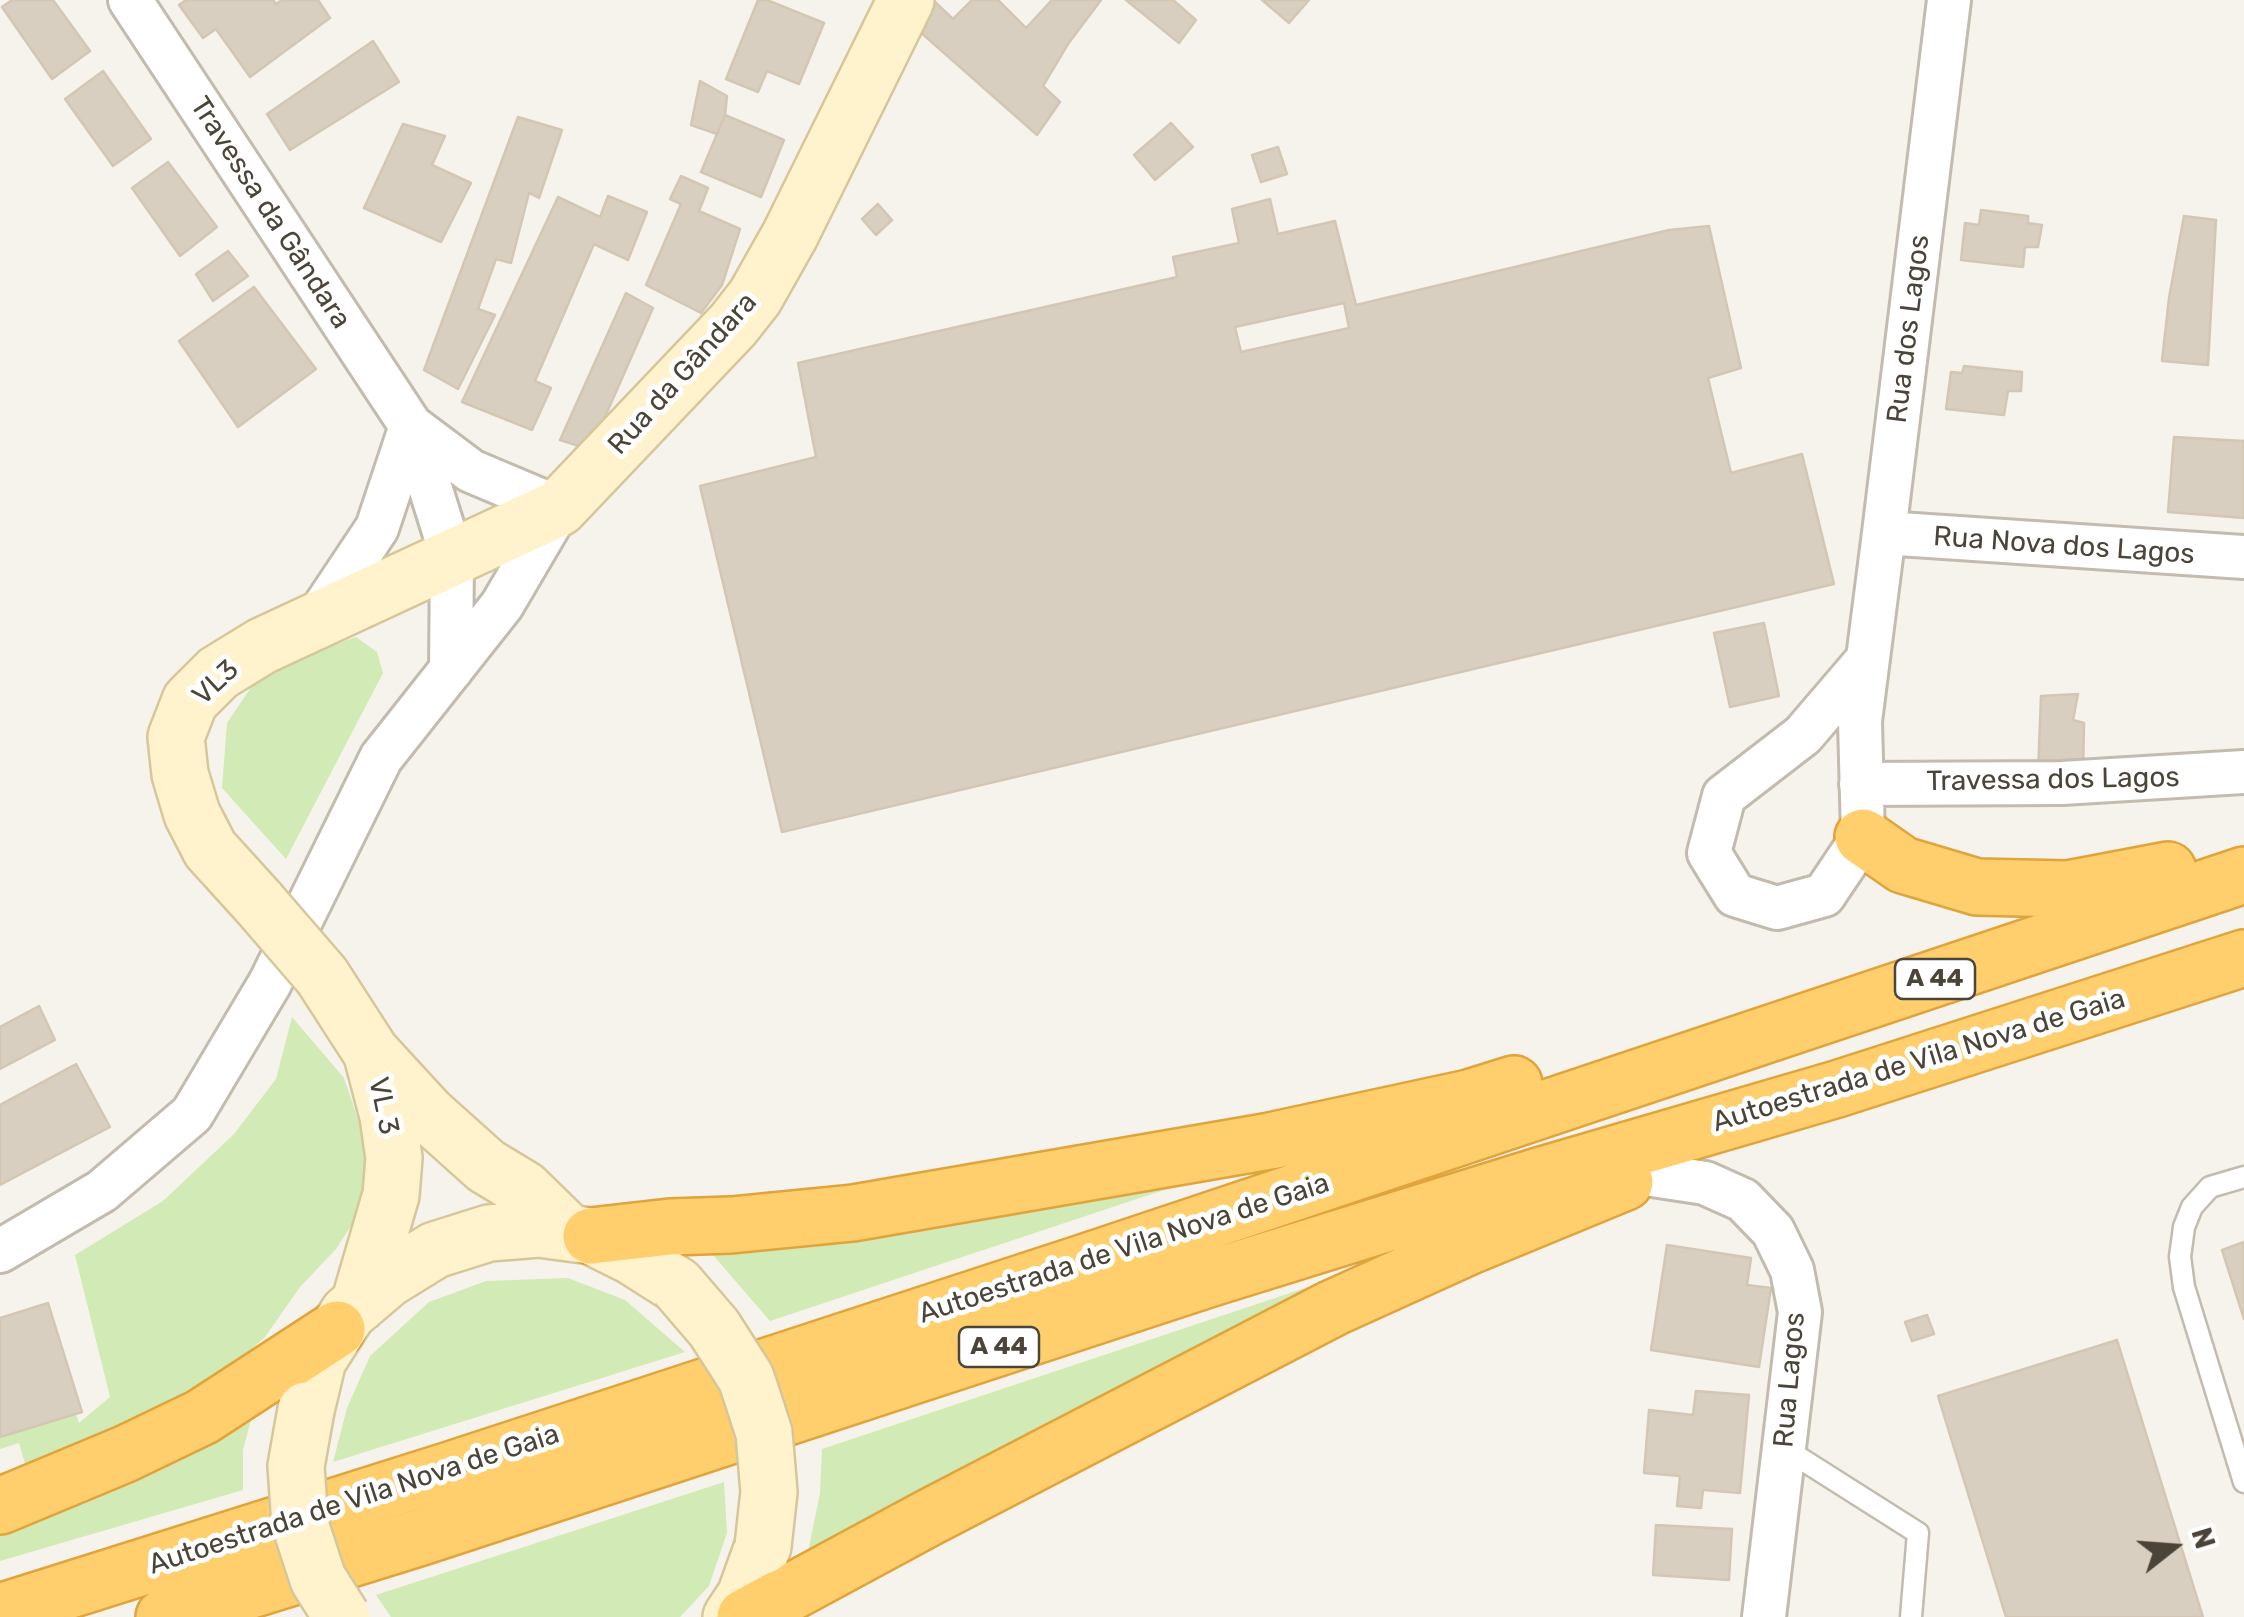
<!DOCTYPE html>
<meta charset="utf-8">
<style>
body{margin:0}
#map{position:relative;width:2244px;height:1617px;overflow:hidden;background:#f6f3ec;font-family:Rubik,sans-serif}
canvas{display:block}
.north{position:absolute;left:2124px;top:1497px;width:100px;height:100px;-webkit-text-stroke:8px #fff;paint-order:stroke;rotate:73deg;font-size:28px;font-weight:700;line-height:40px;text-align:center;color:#4b4439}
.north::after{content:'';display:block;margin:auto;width:35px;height:45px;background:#4b4439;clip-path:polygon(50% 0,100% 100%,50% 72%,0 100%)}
</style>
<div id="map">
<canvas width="2244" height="1617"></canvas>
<div class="north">N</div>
</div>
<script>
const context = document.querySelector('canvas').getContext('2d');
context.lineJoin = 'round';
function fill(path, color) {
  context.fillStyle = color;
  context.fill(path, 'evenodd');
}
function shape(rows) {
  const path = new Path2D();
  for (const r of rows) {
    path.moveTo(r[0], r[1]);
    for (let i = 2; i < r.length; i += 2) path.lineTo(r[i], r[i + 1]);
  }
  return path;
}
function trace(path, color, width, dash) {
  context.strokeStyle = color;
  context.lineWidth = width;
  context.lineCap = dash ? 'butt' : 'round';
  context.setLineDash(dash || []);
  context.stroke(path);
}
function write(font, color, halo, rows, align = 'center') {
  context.font = font + ' Rubik,sans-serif';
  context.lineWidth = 10;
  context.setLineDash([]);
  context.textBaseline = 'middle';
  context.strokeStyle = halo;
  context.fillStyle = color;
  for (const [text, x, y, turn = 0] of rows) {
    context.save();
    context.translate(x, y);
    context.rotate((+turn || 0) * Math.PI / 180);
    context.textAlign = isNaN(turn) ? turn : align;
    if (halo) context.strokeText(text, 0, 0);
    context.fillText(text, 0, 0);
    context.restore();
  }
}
fill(shape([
 [356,637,377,652,383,673,286,859,222,788,227,723,256,680,293,659],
 [292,1017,344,1078,362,1131,368,1179,358,1215,336,1249,300,1287,265,1337,214,1384,26,1467,19,1443,0,1449,0,1328,43,1314,79,1423,110,1397,75,1255,163,1201,234,1134,276,1079],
 [1230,1168,770,1321,713,1255],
 [1392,1259,807,1557,820,1493,822,1449],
 [568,1278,625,1300,685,1352,333,1462,347,1408,370,1356,429,1302,486,1281],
 [255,1405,243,1450,243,1490,0,1561,0,1528],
 [724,1482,727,1533,709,1586,680,1617,391,1617,376,1595]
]), '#d2eab5');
const building = shape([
 [12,0,53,0,90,51,52,79,2,7,12,0],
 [186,0,273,0,276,4,282,0,318,0,330,18,250,77,216,29,203,38,179,5,186,0],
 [758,0,767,0,824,23,799,84,767,71,758,92,726,79,758,0],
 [933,0,953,19,972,0,998,0,1026,28,1052,0,1101,0,1068,44,1043,86,1060,102,1037,135,918,30,933,0],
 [1126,0,1173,0,1196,20,1179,43,1126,0],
 [1262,0,1309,0,1289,23,1262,0],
 [373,41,399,82,290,150,267,114,373,41],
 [103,71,151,139,113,166,65,99,103,71],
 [700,81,727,96,725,115,717,134,691,125,700,81],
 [725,115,784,140,761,197,701,172,725,115],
 [518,117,562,130,539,198,529,193,511,263,496,259,478,309,495,315,458,389,424,370,518,117],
 [1171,123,1193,147,1155,180,1134,155,1171,123],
 [403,124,445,136,432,165,471,183,441,242,364,208,403,124],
 [1278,147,1287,174,1261,182,1252,155,1278,147],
 [168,162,217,227,180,256,132,188,168,162],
 [681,176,708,188,699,211,740,229,722,285,701,313,646,285,681,204,670,199,681,176],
 [608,196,647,212,628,260,594,244,535,381,551,388,532,430,462,402,558,197,600,217,608,196],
 [1270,199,1278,234,1335,221,1356,305,1669,230,1709,226,1741,368,1708,378,1731,473,1802,454,1834,584,782,832,700,486,816,457,798,363,1177,277,1173,257,1239,243,1232,209,1270,199],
 [878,204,892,220,876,235,862,219,878,204],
 [1981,210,2028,216,2028,223,2042,225,2038,247,2025,247,2023,267,1961,260,1965,223,1979,225,1981,210],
 [2184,216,2216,220,2208,365,2162,361,2169,298,2184,216],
 [228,251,248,276,213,301,196,274,228,251],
 [254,287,316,369,238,427,179,341,254,287],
 [626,293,653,308,601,426,582,447,560,440,626,293],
 [1344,303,1349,328,1241,352,1235,327,1344,303],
 [1964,366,2022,372,2021,391,2008,391,2004,415,1946,409,1951,372,1962,373,1964,366],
 [2174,437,2244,441,2244,518,2168,512,2174,437],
 [1764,623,1779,696,1730,707,1714,633,1764,623],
 [2078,694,2073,720,2084,723,2083,775,2038,773,2041,696,2078,694],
 [39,1006,55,1040,0,1069,0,1027,39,1006],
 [76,1064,110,1127,0,1185,0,1105,76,1064],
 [2244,1242,2244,1319,2222,1250,2244,1242],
 [1667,1245,1751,1258,1747,1285,1771,1288,1759,1367,1651,1350,1667,1245],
 [48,1303,82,1412,0,1437,0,1318,48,1303],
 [1927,1315,1934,1334,1912,1341,1905,1322,1927,1315],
 [2117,1340,2203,1617,2006,1617,1938,1396,2117,1340],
 [1696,1391,1749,1395,1740,1493,1703,1490,1701,1508,1677,1506,1680,1476,1644,1473,1649,1410,1693,1415,1696,1391],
 [1656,1525,1732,1529,1729,1580,1653,1575,1656,1525]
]);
fill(building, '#d8cfc1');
trace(building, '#d3c7b4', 2.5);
const lane = shape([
 [2244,1177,2210,1187,2192,1207,2184,1227,2180,1257,2184,1287,2244,1482],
 [1784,1448,1918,1533,1911,1617]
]);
const street = shape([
 [130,0,411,426,452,557,451,670],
 [1884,533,2244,557],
 [315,621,377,528,411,426],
 [1868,659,1803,735,1724,796,1709,853,1735,895,1777,908,1824,895,1863,837,1860,721,1884,533,1949,0],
 [1861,784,2062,783,2244,772],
 [1646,1174,1705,1183,1743,1200,1773,1231,1792,1270,1800,1312,1764,1617],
 [0,1251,102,1191,192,1114,270,983,381,758,502,605,559,508,471,471,411,426]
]);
const secondary = shape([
 [259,903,210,849,192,814,180,774,176,737,190,701,218,673,262,646,559,508,733,325,755,297,790,235,906,0],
 [322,976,371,1052,428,1114,486,1166,524,1189,569,1233],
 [359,1304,391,1195,394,1158,388,1116,372,1055],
 [306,1410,318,1360,348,1313,388,1279,435,1250,489,1233,539,1229,591,1236,633,1257,677,1285],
 [731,1617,745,1596,763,1546]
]);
const highway = shape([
 [1863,837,1903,865,1977,887,2068,889,2168,870],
 [591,1236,670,1227,731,1225,853,1213,1270,1141,1469,1098,1514,1084],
 [0,1506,125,1454,202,1417,337,1329],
 [0,1612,450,1470,1083,1263,2244,875],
 [164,1617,421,1537,1208,1279,1539,1176,1837,1089,2244,958],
 [745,1617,930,1517,1333,1308,1472,1245,1625,1182]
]);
trace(lane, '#c2bbae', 25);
trace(street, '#c2bbae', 48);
trace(secondary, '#d6c79b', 60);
trace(highway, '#e0a43c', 60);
trace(lane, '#fff', 20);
trace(street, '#fff', 42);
trace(secondary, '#fff3cd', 55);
trace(highway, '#ffcf6e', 55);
const secondaryBridge = shape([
 [259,903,322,976],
 [677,1285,714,1328,746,1378,753,1399,764,1433,769,1492,763,1546],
 [306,1410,296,1466,300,1524,318,1579,342,1617]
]);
trace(secondaryBridge, '#d6c79b', 60, []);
trace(secondaryBridge, '#fff3cd', 55);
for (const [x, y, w] of [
 [1935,979,80],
 [999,1347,80]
]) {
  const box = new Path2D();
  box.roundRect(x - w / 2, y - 20, w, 40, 8);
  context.fillStyle = '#fff';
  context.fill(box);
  trace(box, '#4b4439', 2.5);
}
write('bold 25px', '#4b4439', null, [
 ["A 44",1935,979],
 ["A 44",999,1347]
]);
write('28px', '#4b4439', '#fff', [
 ["Travessa da Gândara",270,213,57],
 ["Rua dos Lagos",1909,329,-83],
 ["Rua da Gândara",683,374,-48],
 ["Rua Nova dos Lagos",2064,546,4],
 ["VL3",216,683,-43],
 ["Travessa dos Lagos",2053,780,-1],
 ["Autoestrada de Vila Nova de Gaia",1919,1061,-17],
 ["VL 3",383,1106,78],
 ["Autoestrada de Vila Nova de Gaia",1124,1249,-18],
 ["Rua Lagos",1790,1380,-85],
 ["Autoestrada de Vila Nova de Gaia",354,1500,-18]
]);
</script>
